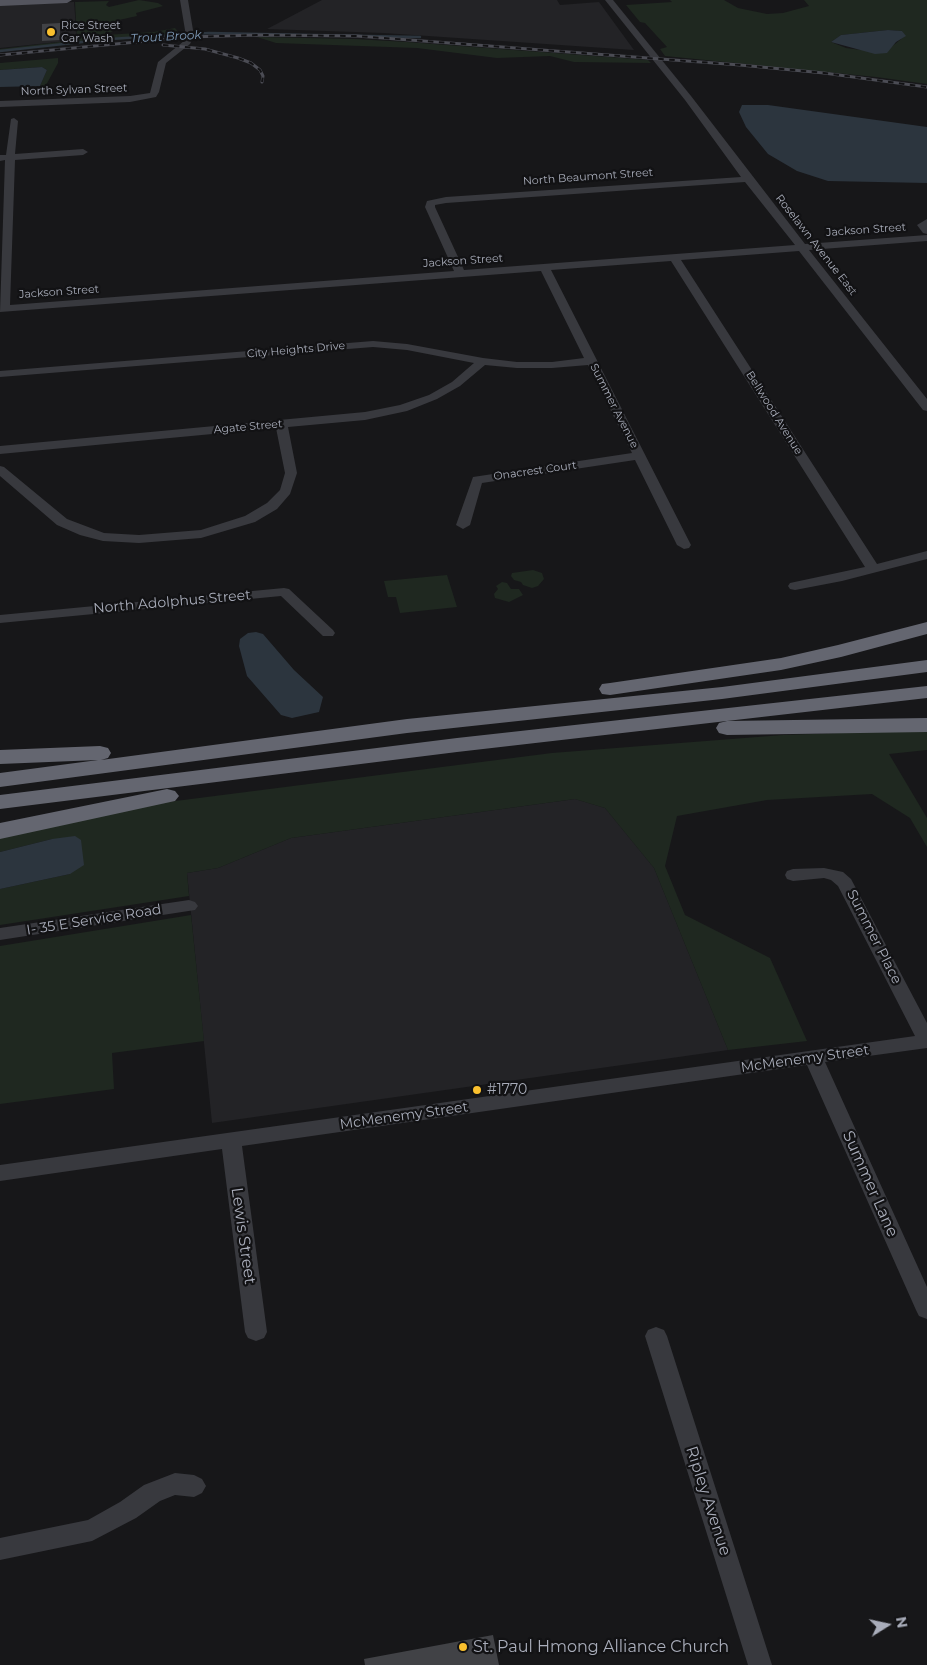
<!DOCTYPE html>
<style>
body{margin:0}
#map{position:relative;width:927px;height:1665px;overflow:hidden;background:#171719;font-family:Montserrat,sans-serif}
canvas{display:block}
.north{position:absolute;left:862px;top:1600px;width:50px;height:50px;-webkit-text-stroke:4px #121214;paint-order:stroke;rotate:80deg;font-size:14px;font-weight:700;line-height:20px;text-align:center;color:#a9adba}
.north::after{content:'';display:block;margin:auto;width:18px;height:22px;background:#a9adba;clip-path:polygon(50% 0,100% 100%,50% 72%,0 100%)}
</style>
<div id="map">
<canvas width="927" height="1665"></canvas>
<div class="north">N</div>
</div>
<script>
const context = document.querySelector('canvas').getContext('2d');
context.lineJoin = 'round';
function fill(path, color) {
  context.fillStyle = color;
  context.fill(path, 'evenodd');
}
function shape(rows) {
  const path = new Path2D();
  for (const r of rows) {
    path.moveTo(r[0], r[1]);
    for (let i = 2; i < r.length; i += 2) path.lineTo(r[i], r[i + 1]);
  }
  return path;
}
function trace(path, color, width, dash) {
  context.strokeStyle = color;
  context.lineWidth = width;
  context.lineCap = dash ? 'butt' : 'round';
  context.setLineDash(dash || []);
  context.stroke(path);
}
function write(font, color, halo, rows, align = 'center') {
  context.font = font + ' Montserrat,sans-serif';
  context.lineWidth = 4.5;
  context.setLineDash([]);
  context.textBaseline = 'middle';
  context.strokeStyle = halo;
  context.fillStyle = color;
  for (const [text, x, y, turn = 0] of rows) {
    context.save();
    context.translate(x, y);
    context.rotate((+turn || 0) * Math.PI / 180);
    context.textAlign = isNaN(turn) ? turn : align;
    if (halo) context.strokeText(text, 0, 0);
    context.fillText(text, 0, 0);
    context.restore();
  }
}
fill(shape([
 [322,0,557,0,560,5,599,2,634,50,384,33,267,29],
 [74,2,77,40,0,48,0,5],
 [575,799,605,808,654,868,728,1050,212,1123,187,873,218,868,291,838]
]), '#232326');
fill(shape([
 [139,0,158,3,163,6,136,13,137,16,119,20,115,30,105,35,154,32,175,28,180,34,0,51,0,49,77,40,75,2,109,1,106,5,109,7],
 [670,0,724,0,738,8,767,14,783,13,809,6,804,0,927,0,927,84,876,77,665,56,660,49,667,47,645,23,640,22,626,5,672,2],
 [888,30,902,31,905,36,890,48,861,50,846,48,831,42,841,35],
 [257,37,355,39,407,42,648,60,651,63,574,62,550,56,497,58,417,48,276,43],
 [58,58,58,63,45,87,40,86,47,70,42,67,0,70,0,63],
 [533,570,542,573,544,579,538,586,532,588,523,585,521,582,514,580,511,576,512,573],
 [447,575,457,607,400,613,396,597,388,597,384,581],
 [502,582,507,583,511,589,519,589,523,595,509,602,495,598,494,594,498,589,496,586],
 [927,730,927,750,889,754,927,818,927,847,910,818,872,794,767,800,677,816,665,866,685,915,770,958,807,1041,728,1050,654,868,605,808,575,799,291,838,218,868,187,873,189,896,0,925,0,889,70,874,52,839,0,852,0,836,152,804,552,753,783,735],
 [191,915,204,1041,112,1053,114,1089,0,1104,0,946]
]), '#1f2820');
fill(shape([
 [888,30,902,31,906,36,896,42,887,53,875,54,831,42,841,35],
 [42,67,47,70,40,86,0,87,0,70],
 [742,105,768,105,927,127,927,183,828,181,797,171,768,154,746,127,739,112],
 [256,632,263,634,294,670,323,697,319,712,292,718,281,715,247,676,239,646,240,639,248,633],
 [75,836,81,840,84,865,70,874,0,889,0,852,52,839]
]), '#2c353e');
trace(shape([
 [0,51,109,39,209,33,420,37]
]), '#2c353e', 2.5);
fill(shape([
 [60,23,60,40,42,41,42,24],
 [493,1635,499,1665,365,1665,364,1659]
]), '#414246');
fill(shape([
 [180,0,188,0,194,36,190,44,166,63,159,92,156,97,130,102,0,107,0,101,130,96,150,93,158,62,184,41,186,36,180,0],
 [605,0,613,0,691,96,805,244,927,235,927,241,809,250,927,399,927,411,923,410,799,251,681,260,877,564,927,551,927,559,842,581,795,590,790,589,788,586,790,583,865,567,671,261,551,270,691,545,689,548,684,549,677,545,635,460,482,483,470,525,463,529,456,525,473,477,632,453,588,365,552,368,517,368,485,365,460,386,437,399,407,411,365,420,288,427,297,473,290,494,277,509,255,522,201,538,139,543,103,541,80,535,57,525,0,476,0,466,4,467,67,519,104,533,139,535,201,530,245,516,267,503,280,490,285,473,276,428,0,454,0,446,365,412,400,405,429,395,452,382,474,363,407,350,373,347,0,377,0,371,373,341,407,344,483,358,517,362,552,362,584,358,541,271,0,312,5,160,0,161,0,155,6,155,11,119,14,118,18,121,15,154,83,149,88,152,83,155,15,160,10,305,454,271,425,207,427,201,446,197,741,177,685,100,605,0],
 [745,182,795,245,464,270,435,207,435,205,446,203,745,182],
 [927,219,927,234,923,233,917,225,927,219],
 [284,588,289,589,333,630,335,633,333,636,323,636,281,596,0,623,0,615,284,588],
 [824,868,843,872,851,879,927,1023,927,1048,825,1062,927,1287,927,1319,919,1316,916,1310,807,1065,242,1146,267,1332,264,1338,256,1341,248,1338,245,1332,222,1149,0,1181,0,1165,915,1036,838,886,831,880,824,878,793,881,787,879,785,875,787,871,793,869,824,868],
 [189,900,195,902,198,906,195,910,0,940,0,928,189,900],
 [656,1327,664,1330,667,1336,772,1665,748,1665,645,1336,648,1330,656,1327],
 [175,1473,194,1475,202,1479,206,1486,202,1493,194,1497,175,1495,160,1501,136,1518,92,1541,0,1560,0,1538,88,1520,120,1502,144,1485,175,1473]
]), '#38393e');
fill(shape([
 [0,0,72,0,67,3,0,6,0,0]
]), '#54555e');
fill(shape([
 [927,622,927,634,841,657,781,670,610,695,602,694,599,689,602,684,610,683,781,658,838,645,927,622],
 [927,660,927,672,722,699,407,733,0,787,0,773,98,760,0,764,0,750,100,746,108,748,111,753,108,758,101,760,407,719,722,687,927,660],
 [927,686,927,698,457,752,0,809,0,795,457,738,927,686],
 [927,718,927,732,727,735,719,733,716,728,719,723,727,721,927,718],
 [167,789,175,791,179,796,175,801,0,839,0,823,167,789]
]), '#646670');
const rail = shape([
 [163,45,205,49,238,58,251,63,260,70,263,76,262,82],
 [0,55,189,37,257,35,357,36,740,65,824,73,927,87]
]);
trace(rail, '#4b4c54', 3);
trace(rail, '#121214', 2, [5.5]);
for (const [x, y, r, color] of [
 [51,32,5,"#fac02e"],
 [477,1090,5,"#fac02e"],
 [463,1647,5,"#fac02e"]
]) {
  const dot = new Path2D();
  dot.arc(x, y, r, 0, 2 * Math.PI);
  context.fillStyle = color;
  context.fill(dot);
  trace(dot, '#121214', 2);
}
write('11px', '#a9adba', '#121214', [
 ["Rice Street",61,26],
 ["Car Wash",61,39]
], 'left');
write('11px', '#a9adba', '#121214', [
 ["North Sylvan Street",74,90,-2],
 ["North Beaumont Street",588,177,-4],
 ["Jackson Street",866,230,-4],
 ["Roselawn Avenue East",816,245,52],
 ["Jackson Street",463,261,-4],
 ["Jackson Street",59,292,-4],
 ["City Heights Drive",296,350,-5],
 ["Summer Avenue",614,406,63],
 ["Bellwood Avenue",774,413,58],
 ["Agate Street",248,427,-5],
 ["Onacrest Court",535,471,-8]
]);
write('italic 12px', '#7e99b6', '#121214', [
 ["Trout Brook",166,37,-3]
]);
write('14px', '#a9adba', '#121214', [
 ["North Adolphus Street",172,602,-5],
 ["I- 35 E Service Road",94,920,-9],
 ["Summer Place",874,937,63],
 ["McMenemy Street",805,1059,-8],
 ["McMenemy Street",404,1116,-8]
]);
write('14px', '#a9adba', '#121214', [
 ["#1770",487,1090]
], 'left');
write('16px', '#a9adba', '#121214', [
 ["Summer Lane",870,1184,66],
 ["Lewis Street",243,1236,82],
 ["Ripley Avenue",708,1501,72]
]);
write('16px', '#a9adba', '#121214', [
 ["St. Paul Hmong Alliance Church",473,1647]
], 'left');
</script>
